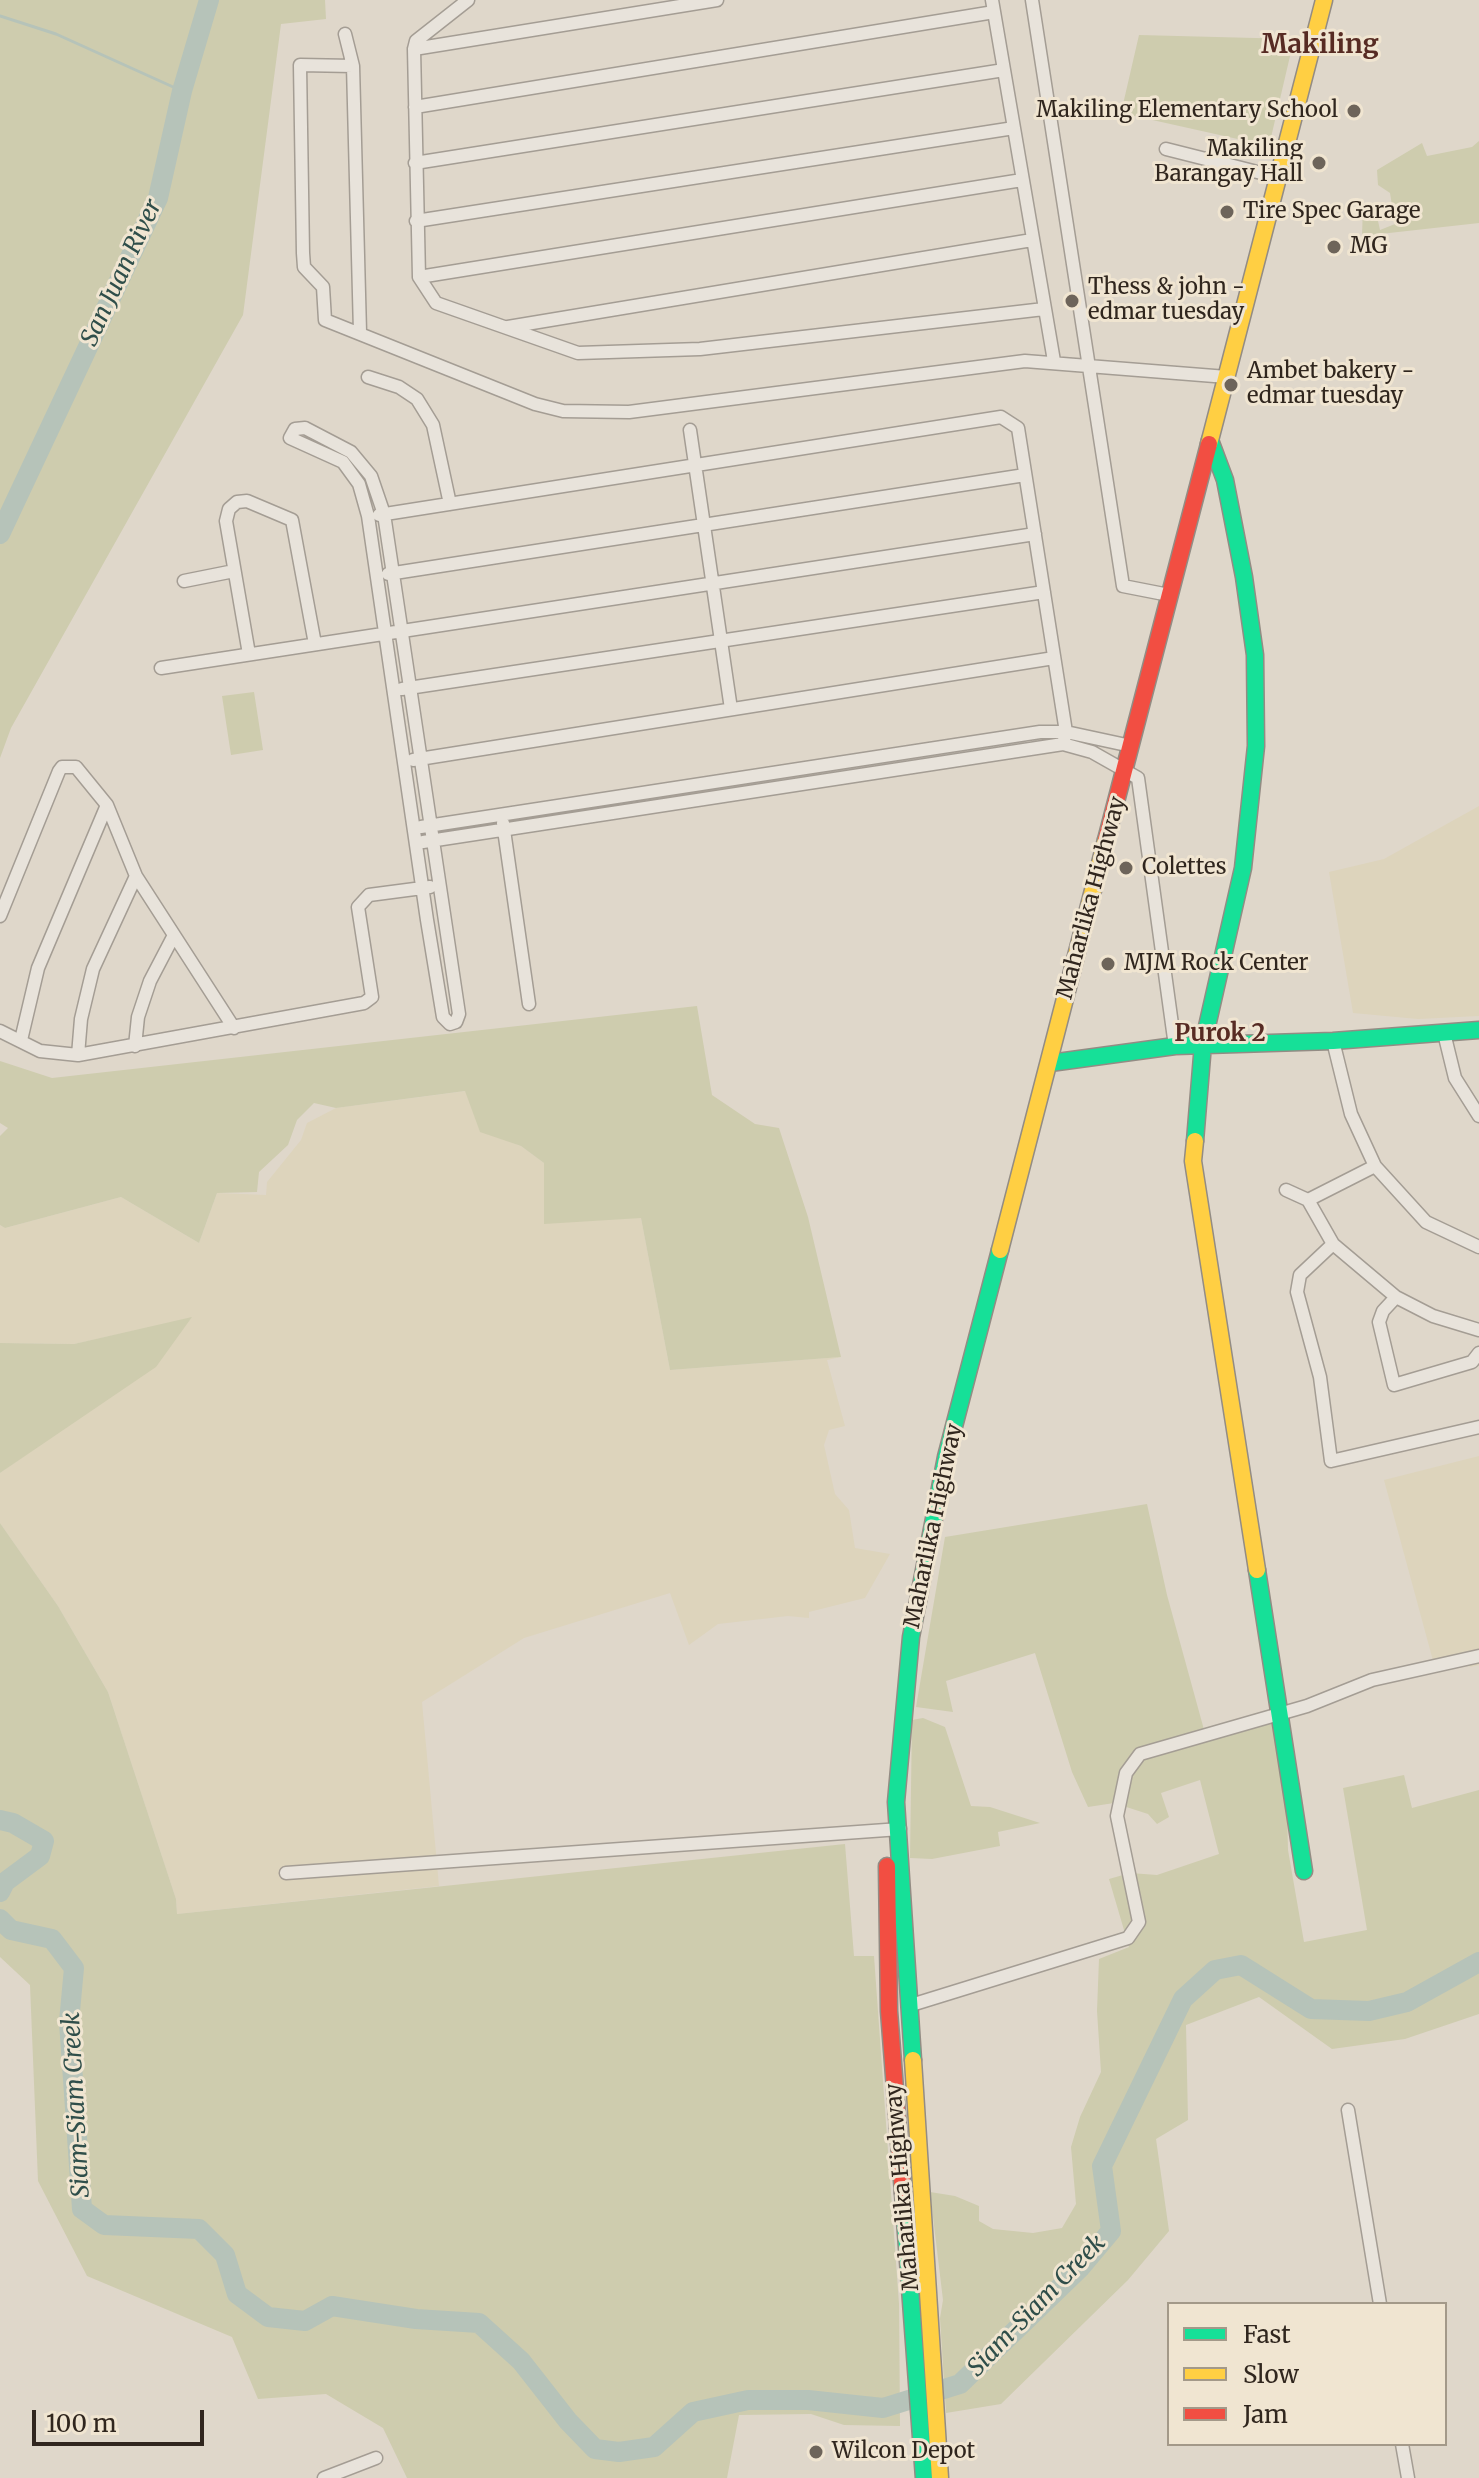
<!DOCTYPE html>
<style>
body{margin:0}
#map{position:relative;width:1479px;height:2478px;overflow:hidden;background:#dfd7ca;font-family:Merriweather,serif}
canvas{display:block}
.legend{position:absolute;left:1167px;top:2302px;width:280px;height:144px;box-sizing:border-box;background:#f0e5d1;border:2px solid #a39989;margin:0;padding:10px 14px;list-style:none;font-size:24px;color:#30261e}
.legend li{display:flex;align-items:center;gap:16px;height:40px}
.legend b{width:40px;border:2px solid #a39989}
.scale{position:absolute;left:32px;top:2410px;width:172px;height:36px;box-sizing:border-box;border:4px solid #30261e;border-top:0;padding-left:10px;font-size:24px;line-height:28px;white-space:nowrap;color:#30261e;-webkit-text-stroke:6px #f0e5d1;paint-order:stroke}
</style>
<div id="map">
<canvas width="1479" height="2478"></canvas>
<ul class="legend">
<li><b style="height:10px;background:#16e098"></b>Fast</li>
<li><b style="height:10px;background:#ffcf43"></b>Slow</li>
<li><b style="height:10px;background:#f24e42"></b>Jam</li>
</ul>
<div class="scale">100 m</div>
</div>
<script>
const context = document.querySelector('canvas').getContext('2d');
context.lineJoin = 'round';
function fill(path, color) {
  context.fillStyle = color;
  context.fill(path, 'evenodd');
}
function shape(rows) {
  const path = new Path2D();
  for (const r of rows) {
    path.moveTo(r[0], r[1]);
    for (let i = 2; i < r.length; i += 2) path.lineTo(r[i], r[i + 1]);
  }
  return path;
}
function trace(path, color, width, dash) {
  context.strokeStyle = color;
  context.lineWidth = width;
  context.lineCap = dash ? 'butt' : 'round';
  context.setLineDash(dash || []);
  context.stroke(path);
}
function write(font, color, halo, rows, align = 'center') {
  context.font = font + ' Merriweather,serif';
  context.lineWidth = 6;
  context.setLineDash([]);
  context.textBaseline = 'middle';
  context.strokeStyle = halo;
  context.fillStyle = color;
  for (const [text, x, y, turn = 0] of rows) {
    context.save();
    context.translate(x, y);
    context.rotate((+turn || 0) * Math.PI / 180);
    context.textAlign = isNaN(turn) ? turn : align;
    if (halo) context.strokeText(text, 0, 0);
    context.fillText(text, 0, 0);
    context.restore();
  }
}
fill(shape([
 [1479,806,1479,1016,1418,1019,1353,1013,1329,872,1384,859],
 [466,1091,480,1131,521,1146,544,1163,641,1218,670,1370,841,1357,827,1360,845,1426,829,1430,824,1445,835,1494,849,1510,855,1548,890,1554,865,1598,809,1612,809,1618,788,1616,718,1624,689,1645,670,1593,524,1638,422,1702,439,1886,177,1914,176,1899,108,1692,58,1606,0,1523,0,1473,72,1422,191,1318,74,1344,0,1343,0,1225,5,1228,121,1197,199,1243,217,1193,266,1195,267,1182,301,1140,307,1123,336,1108],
 [1479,1456,1479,1665,1470,1667,1466,1661,1435,1668,1384,1480]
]), '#ddd4bc');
fill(shape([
 [0,0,325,0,326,19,281,24,243,315,11,728,0,758],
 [1139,35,1294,39,1269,146,1121,113],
 [1479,141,1479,223,1362,236,1363,206,1374,203,1380,230,1395,224,1390,193,1378,185,1377,170,1422,143,1427,156,1472,147],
 [254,692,263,750,231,755,222,696],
 [697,1006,712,1095,755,1124,779,1128,808,1217,841,1357,670,1370,641,1218,544,1224,544,1163,521,1146,480,1132,465,1091,336,1108,314,1103,297,1120,288,1145,259,1172,257,1192,217,1193,199,1243,121,1197,5,1228,0,1225,0,1136,8,1128,0,1123,0,1061,52,1078],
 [192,1317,156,1367,0,1473,0,1343,74,1344],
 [1147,1504,1167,1595,1206,1737,1275,1717,1286,1769,1288,1850,1304,1942,1367,1930,1343,1788,1404,1775,1412,1808,1479,1790,1479,2014,1405,2039,1332,2049,1259,1997,1186,2025,1188,2120,1156,2139,1169,2231,1128,2280,1001,2404,946,2413,940,2318,943,2300,930,2192,955,2196,979,2206,979,2221,993,2229,1033,2233,1062,2228,1076,2204,1071,2147,1080,2117,1101,2072,1097,2011,1099,1959,1129,1947,1109,1879,1130,1873,1157,1875,1219,1854,1200,1780,1161,1793,1169,1817,1157,1824,1148,1814,1114,1803,1088,1807,1072,1772,1035,1653,946,1681,953,1712,916,1707,945,1537],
 [0,1523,58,1606,108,1692,176,1899,177,1914,845,1844,854,1956,874,1956,899,2304,900,2426,844,2425,811,2414,739,2415,727,2478,407,2478,383,2428,326,2394,258,2399,232,2337,87,2276,38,2181,30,1985,0,1957],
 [923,1718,945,1727,971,1806,990,1807,1040,1823,998,1832,1000,1846,932,1859,910,1858,912,1720]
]), '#ceccae');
trace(shape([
 [0,16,56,34,182,91]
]), '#b6c3b9', 3);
trace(shape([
 [0,534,158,198,182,91,209,0],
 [0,1820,13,1823,44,1841,40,1856,5,1882,0,1892],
 [0,1919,11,1930,52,1939,74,1968,69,2022,82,2209,104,2225,199,2229,225,2255,237,2294,268,2317,305,2321,332,2306,416,2319,479,2323,521,2361,568,2421,595,2449,619,2452,654,2447,693,2412,748,2400,808,2400,883,2408,960,2384,1080,2268,1111,2231,1102,2166,1183,1999,1215,1970,1241,1965,1311,2009,1369,2011,1407,2002,1479,1962]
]), '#b6c3b9', 20);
const street = shape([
 [468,0,416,41,414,49,419,277,436,303,578,353,700,349,1044,309],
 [992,0,1054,361],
 [1032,0,1123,586,1169,595],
 [345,34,353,66,360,332],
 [414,49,717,0],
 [353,66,300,65,303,253,304,267,323,287,325,320,535,404,563,411,629,412,1025,361,1227,377],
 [415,107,994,12],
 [1166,149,1277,177],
 [415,163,1004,70],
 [416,221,1014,128],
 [419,277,1022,180],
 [508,327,1032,240],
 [368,377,399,387,417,399,433,425,450,504],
 [305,428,351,452,371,476,384,514,459,1014,456,1022,450,1024,443,1017,427,920,368,516,359,484,343,462,290,438,295,429,305,428],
 [690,430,731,709],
 [379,515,1001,417,1018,428,1066,732,1063,744],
 [388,574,1025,475],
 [184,581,234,571],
 [249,654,226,521,229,509,237,502,247,501,292,520,315,644],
 [161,668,1035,534],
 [402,689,1044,592],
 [413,760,1054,658],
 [503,823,529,1004],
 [421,827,1040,732,1066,732,1131,746],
 [423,842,1063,744,1092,752,1138,778,1175,1046],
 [0,916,59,771,62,767,76,767,107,805,136,876,234,1028],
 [0,1031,40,1051,78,1055,364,1003,372,997,358,907,369,895,430,887],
 [1444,1033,1455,1078,1479,1116],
 [21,1040,38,968,107,805],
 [1333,1041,1351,1114,1375,1166,1426,1222,1479,1247],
 [135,1046,138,1017,150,981,173,937],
 [78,1055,81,1019,93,969,136,876],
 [1286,1190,1308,1200,1375,1166],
 [1308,1200,1333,1244,1396,1297,1433,1316,1479,1330],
 [1333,1244,1300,1275,1297,1292,1320,1377,1331,1461,1479,1427],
 [1396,1297,1383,1311,1379,1322,1394,1385,1472,1362,1479,1353],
 [286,1873,900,1829],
 [908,2006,1128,1938,1139,1922,1117,1816,1126,1773,1140,1754,1307,1706,1372,1680,1479,1656],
 [1348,2110,1380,2304],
 [1402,2444,1408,2478],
 [324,2478,376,2458]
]);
const fast = shape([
 [1050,1063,1175,1046,1333,1041,1479,1030],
 [1195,1141,1203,1044,1243,868,1256,746,1255,655,1244,577,1225,480,1210,440],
 [1257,1570,1304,1871],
 [913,2060,896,1802,911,1637,946,1457,1000,1250],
 [903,2193,924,2478]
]);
const slow = shape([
 [1209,444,1324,0],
 [1195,1141,1193,1161,1257,1570],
 [1000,1250,1106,840],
 [913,2060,940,2478]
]);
const jam = shape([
 [1106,840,1209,444],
 [887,1866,889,2011,903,2193]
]);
trace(street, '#a49d94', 15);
trace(fast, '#938c84', 19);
trace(slow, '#938c84', 19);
trace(jam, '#938c84', 19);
trace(street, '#e8e3db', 12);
trace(fast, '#16e098', 16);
trace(slow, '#ffcf43', 16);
trace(jam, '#f24e42', 16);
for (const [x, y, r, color] of [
 [1354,111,8,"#6d645a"],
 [1319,163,8,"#6d645a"],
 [1227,212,8,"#6d645a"],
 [1334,247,8,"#6d645a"],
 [1072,301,8,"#6d645a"],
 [1231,385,8,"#6d645a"],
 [1126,868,8,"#6d645a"],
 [1108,964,8,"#6d645a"],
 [816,2452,8,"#6d645a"]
]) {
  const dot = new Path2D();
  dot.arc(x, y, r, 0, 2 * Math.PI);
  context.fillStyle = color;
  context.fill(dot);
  trace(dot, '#f0e5d1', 3);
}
write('22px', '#30261e', '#f0e5d1', [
 ["Makiling Elementary School",1338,111,"right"],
 ["Makiling",1303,150,"right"],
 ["Barangay Hall",1303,175,"right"],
 ["Tire Spec Garage",1243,212],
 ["MG",1350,247],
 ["Thess & john -",1088,288],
 ["edmar tuesday",1088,313],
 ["Ambet bakery -",1247,372],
 ["edmar tuesday",1247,397],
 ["Colettes",1142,868],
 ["MJM Rock Center",1124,964],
 ["Wilcon Depot",832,2452]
], 'left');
write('22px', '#30261e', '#f0e5d1', [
 ["Maharlika Highway",1092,898,-75],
 ["Maharlika Highway",934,1526,-78],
 ["Maharlika Highway",903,2187,-95]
]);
write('italic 24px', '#2f4e4a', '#f0e5d1', [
 ["San Juan River",122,273,-65],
 ["Siam-Siam Creek",77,2105,-93],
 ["Siam-Siam Creek",1037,2306,-46]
]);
write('bold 24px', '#572b23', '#f0e5d1', [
 ["Purok 2",1220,1034]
]);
write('bold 26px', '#572b23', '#f0e5d1', [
 ["Makiling",1320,46]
]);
</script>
